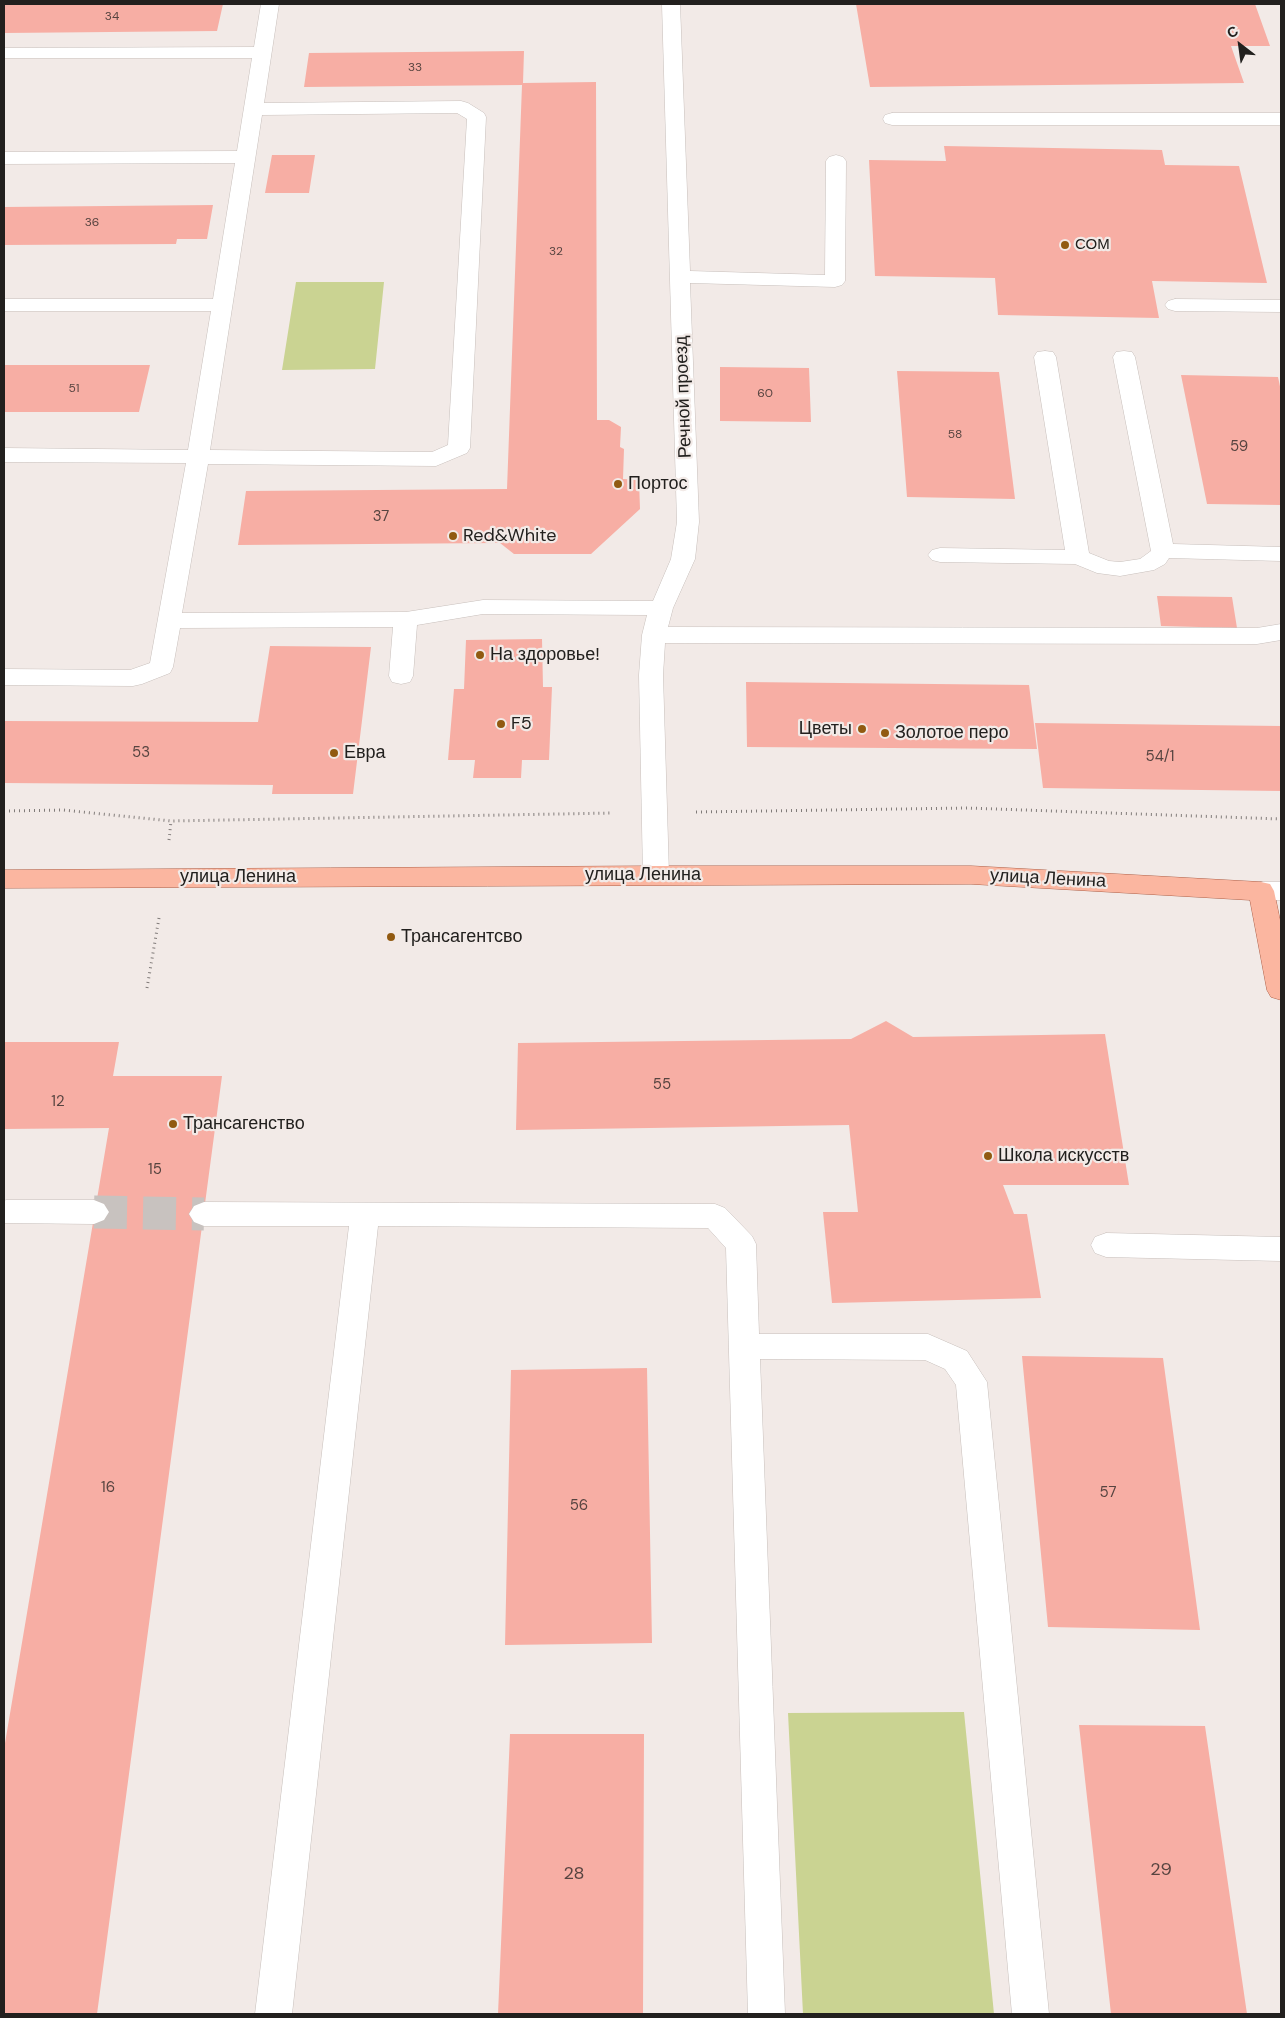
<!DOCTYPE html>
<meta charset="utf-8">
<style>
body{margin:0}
#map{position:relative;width:1285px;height:2018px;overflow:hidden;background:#f2eae7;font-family:"DM Sans",sans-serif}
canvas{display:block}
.frame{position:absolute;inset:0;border:5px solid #22201e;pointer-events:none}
.north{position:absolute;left:1215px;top:20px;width:50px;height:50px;-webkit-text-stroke:4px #f2eae7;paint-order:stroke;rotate:330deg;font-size:14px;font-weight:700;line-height:20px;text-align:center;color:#22201e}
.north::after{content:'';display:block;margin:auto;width:18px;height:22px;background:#22201e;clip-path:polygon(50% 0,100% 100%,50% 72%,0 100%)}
</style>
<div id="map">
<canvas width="1285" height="2018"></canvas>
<div class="frame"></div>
<div class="north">С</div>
</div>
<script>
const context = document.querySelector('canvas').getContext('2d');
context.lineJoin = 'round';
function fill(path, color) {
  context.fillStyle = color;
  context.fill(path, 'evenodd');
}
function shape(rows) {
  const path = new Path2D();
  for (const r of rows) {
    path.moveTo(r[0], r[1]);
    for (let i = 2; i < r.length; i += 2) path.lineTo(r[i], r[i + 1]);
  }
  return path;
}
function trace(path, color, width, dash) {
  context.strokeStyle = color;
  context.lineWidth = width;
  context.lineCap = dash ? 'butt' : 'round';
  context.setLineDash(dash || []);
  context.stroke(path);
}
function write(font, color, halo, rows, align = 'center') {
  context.font = font + ' "DM Sans",sans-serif';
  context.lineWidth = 4.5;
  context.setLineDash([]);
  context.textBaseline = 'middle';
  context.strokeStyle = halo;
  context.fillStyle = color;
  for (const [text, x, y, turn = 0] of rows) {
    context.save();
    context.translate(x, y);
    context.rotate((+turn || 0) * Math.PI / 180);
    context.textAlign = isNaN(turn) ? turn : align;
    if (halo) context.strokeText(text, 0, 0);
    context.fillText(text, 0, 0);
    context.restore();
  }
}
fill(shape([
 [296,282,384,282,375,369,282,370],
 [964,1712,994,2014,803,2014,788,1713]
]), '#cad392');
fill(shape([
 [4,4,223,4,217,31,4,33],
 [856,4,1255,4,1270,46,1231,46,1244,83,870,87],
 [524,51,523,83,596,82,597,420,609,420,621,427,620,447,624,449,623,479,639,480,640,509,591,554,514,554,500,543,238,545,246,491,507,489,522,85,304,87,309,53],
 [944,146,1162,150,1165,165,1239,166,1267,283,1152,281,1159,318,998,315,995,278,875,276,869,160,946,161],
 [272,155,315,155,309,193,265,193],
 [213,205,207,239,177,239,176,244,4,245,4,207],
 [4,365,150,365,139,412,4,412],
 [720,367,809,368,811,422,720,421],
 [897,371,999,372,1015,499,907,497],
 [1181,375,1278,377,1281,391,1281,505,1207,504],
 [1157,596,1232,597,1237,628,1161,626],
 [542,639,543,687,552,687,549,760,522,760,521,778,473,778,475,760,448,760,454,689,464,689,466,640],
 [270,646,371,647,353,794,272,794,273,785,4,783,4,721,258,722],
 [746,682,1029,685,1037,749,747,747],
 [1035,723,1281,726,1281,791,1043,788],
 [886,1021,913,1037,1105,1034,1129,1185,1003,1185,1014,1214,1027,1214,1041,1298,832,1303,823,1212,858,1212,849,1125,516,1130,518,1043,851,1039],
 [4,1042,119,1042,113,1076,222,1076,97,2014,4,2014,4,1749,109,1128,4,1129],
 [1022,1356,1163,1358,1200,1630,1048,1627],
 [647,1368,652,1643,505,1645,511,1370],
 [1079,1725,1205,1726,1247,2014,1111,2014],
 [510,1734,644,1734,643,2014,498,2014]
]), '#f7aea4');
trace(shape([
 [94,1212,204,1214]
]), '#c8c2bf', 33, [33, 16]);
const minor = shape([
 [261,4,279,4,264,103,461,101,468,103,484,113,486,117,470,448,467,453,436,466,208,464,182,613,406,612,483,600,653,601,671,559,677,522,662,4,680,4,690,271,825,275,826,161,829,157,836,155,843,157,846,161,845,281,842,285,835,287,690,283,699,522,695,559,673,608,668,627,1257,628,1281,624,1281,640,1257,644,665,643,663,675,669,875,665,881,656,884,647,881,643,875,639,675,642,635,647,615,483,614,417,625,413,676,410,682,401,684,392,682,389,676,393,627,180,628,173,667,170,673,142,684,133,686,4,685,4,669,130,670,150,663,186,463,4,462,4,448,188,450,211,311,4,311,4,299,213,299,235,163,4,164,4,152,237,151,252,58,4,58,4,48,254,47,261,4],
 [457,113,467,119,448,445,432,452,210,450,262,115,457,113],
 [892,113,1281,113,1281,125,892,125,885,123,883,119,885,115,892,113],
 [1175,299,1281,300,1281,312,1175,311,1168,309,1165,305,1168,301,1175,299],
 [1045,351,1053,352,1056,357,1089,553,1109,561,1120,562,1140,559,1151,551,1113,357,1116,352,1124,351,1132,352,1135,357,1173,544,1281,547,1281,561,1169,558,1165,564,1154,570,1120,576,1097,573,1075,564,940,562,932,560,928,555,932,550,940,548,1065,550,1034,357,1037,352,1045,351],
 [1261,882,1281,882,1281,900,1261,900,1252,898,1248,891,1252,884,1261,882],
 [94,1200,104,1204,109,1212,104,1220,94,1224,4,1223,4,1201,6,1200,94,1200],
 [204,1202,715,1204,725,1208,752,1236,756,1244,759,1334,928,1334,967,1351,987,1382,1049,2014,1012,2014,956,1385,945,1369,925,1360,760,1359,785,2014,748,2014,726,1248,708,1228,378,1226,292,2014,255,2014,349,1226,204,1226,194,1222,189,1214,194,1206,204,1202],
 [1106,1233,1281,1237,1281,1261,1106,1257,1095,1253,1091,1245,1095,1237,1106,1233]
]);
const major = shape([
 [656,866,971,866,1261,882,1270,884,1274,891,1281,925,1281,1000,1271,997,1267,990,1250,900,971,884,4,888,4,870,656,866]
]);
trace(minor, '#c7bfbb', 1);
trace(major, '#ae624a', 1);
trace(shape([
 [4,811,63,810,171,821,613,813],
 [696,812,967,808,1281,819],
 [169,840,171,821],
 [147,988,159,918]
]), '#807b79', 3, [1, 4]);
fill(minor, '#fff');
fill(major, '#fbb6a0');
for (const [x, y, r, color] of [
 [1065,245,5,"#915a11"],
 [618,484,5,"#915a11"],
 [453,536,5,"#915a11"],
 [480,655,5,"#915a11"],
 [501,724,5,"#915a11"],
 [862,729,5,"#915a11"],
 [885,733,5,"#915a11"],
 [334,753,5,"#915a11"],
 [391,937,5,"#915a11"],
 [173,1124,5,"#915a11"],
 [988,1156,5,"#915a11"]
]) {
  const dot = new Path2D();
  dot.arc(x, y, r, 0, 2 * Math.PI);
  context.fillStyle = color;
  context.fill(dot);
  trace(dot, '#f2eae7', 2);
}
write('12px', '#574440', null, [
 ["34",112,17],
 ["33",415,68],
 ["36",92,223],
 ["32",556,252],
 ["51",74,389],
 ["60",765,394],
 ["58",955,435]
]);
write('15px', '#22201e', '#f2eae7', [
 ["СОМ",1075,245]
], 'left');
write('15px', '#574440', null, [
 ["59",1239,447],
 ["37",381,517],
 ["53",141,753],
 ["54/1",1160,757],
 ["55",662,1085],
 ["12",58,1102],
 ["15",155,1170],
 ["16",108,1488],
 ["57",1108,1493],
 ["56",579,1506]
]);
write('18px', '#22201e', '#f2eae7', [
 ["Речной проезд",684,397,-92],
 ["улица Ленина",643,875],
 ["улица Ленина",238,877],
 ["улица Ленина",1048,879,3]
]);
write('18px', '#22201e', '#f2eae7', [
 ["Портос",628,484],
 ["Red&White",463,536],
 ["На здоровье!",490,655],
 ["F5",511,724],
 ["Цветы",852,729,"right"],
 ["Золотое перо",895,733],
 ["Евра",344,753],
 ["Трансагентсво",401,937],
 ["Трансагенство",183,1124],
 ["Школа искусств",998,1156]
], 'left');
write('18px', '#574440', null, [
 ["29",1161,1870],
 ["28",574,1874]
]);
</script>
